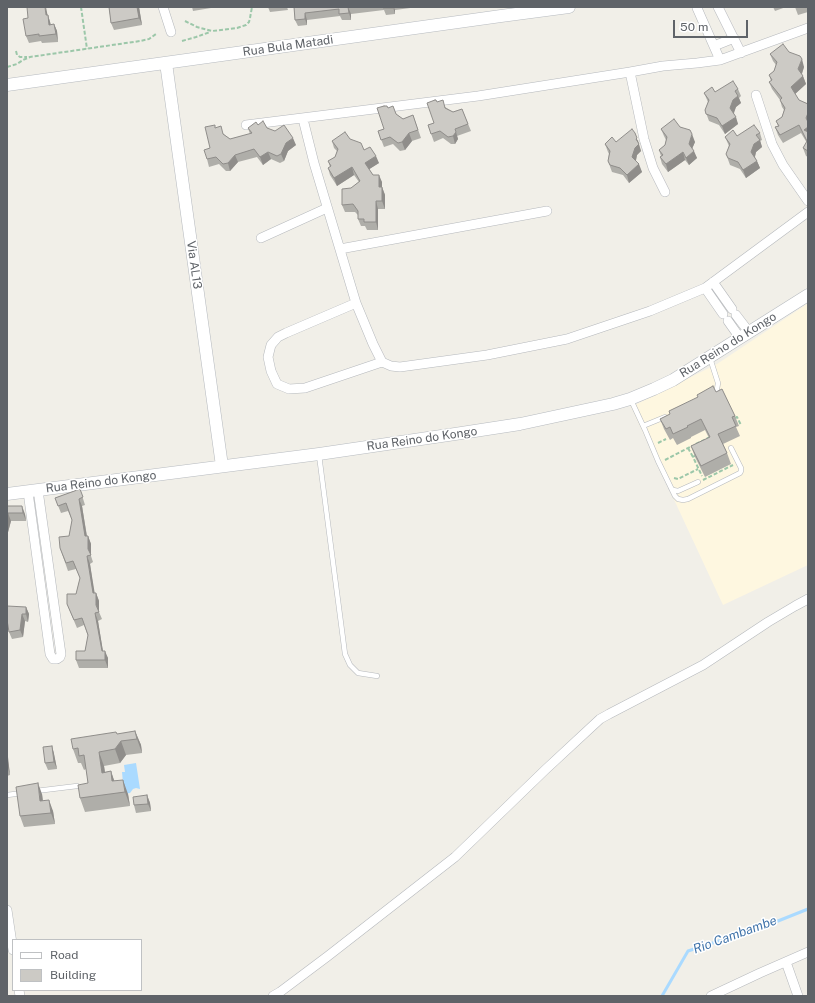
<!DOCTYPE html>
<style>
body{margin:0}
#map{position:relative;width:815px;height:1003px;overflow:hidden;background:#f1efe8;font-family:"Public Sans",sans-serif}
canvas{display:block}
.frame{position:absolute;inset:0;border:8px solid #5f6368;pointer-events:none}
.legend{position:absolute;left:12px;top:939px;width:130px;height:52px;box-sizing:border-box;background:#fff;border:1px solid #bfc1c3;margin:0;padding:5px 7px;list-style:none;font-size:12px;color:#5f6368}
.legend li{display:flex;align-items:center;gap:8px;height:20px}
.legend b{width:20px;border:1px solid #bfc1c3}
.scale{position:absolute;left:673px;top:20px;width:75px;height:18px;box-sizing:border-box;border:2px solid #5f6368;border-top:0;padding-left:5px;font-size:12px;line-height:14px;white-space:nowrap;color:#5f6368;-webkit-text-stroke:3px #fff;paint-order:stroke}
</style>
<div id="map">
<canvas width="815" height="1003"></canvas>
<div class="frame"></div>
<ul class="legend">
<li><b style="height:5px;background:#fff"></b>Road</li>
<li><b style="height:11px;background:#cccac5"></b>Building</li>
</ul>
<div class="scale">50 m</div>
</div>
<script>
const context = document.querySelector('canvas').getContext('2d');
context.lineJoin = 'round';
function fill(path, color) {
  context.fillStyle = color;
  context.fill(path, 'evenodd');
}
function shape(rows) {
  const path = new Path2D();
  for (const r of rows) {
    path.moveTo(r[0], r[1]);
    for (let i = 2; i < r.length; i += 2) path.lineTo(r[i], r[i + 1]);
  }
  return path;
}
function trace(path, color, width, dash) {
  context.strokeStyle = color;
  context.lineWidth = width;
  context.lineCap = dash ? 'butt' : 'round';
  context.setLineDash(dash || []);
  context.stroke(path);
}
function write(font, color, halo, rows, align = 'center') {
  context.font = font + ' "Public Sans",sans-serif';
  context.lineWidth = 3;
  context.setLineDash([]);
  context.textBaseline = 'middle';
  context.strokeStyle = halo;
  context.fillStyle = color;
  for (const [text, x, y, turn = 0] of rows) {
    context.save();
    context.translate(x, y);
    context.rotate((+turn || 0) * Math.PI / 180);
    context.textAlign = isNaN(turn) ? turn : align;
    if (halo) context.strokeText(text, 0, 0);
    context.fillText(text, 0, 0);
    context.restore();
  }
}
fill(shape([
 [807,304,808,306,808,565,723,605,631,407,717,364]
]), '#fef7e0');
fill(shape([
 [136,763,140,789,136,788,133,789,130,793,124,794,122,772,125,772,124,765]
]), '#aadaff');
trace(shape([
 [662,996,688,951,768,925,808,909]
]), '#aadaff', 3);
const lane = shape([
 [710,358,718,383,717,389,711,394],
 [631,400,645,430,658,461,675,496,678,499,683,500,688,499,740,473,741,471,741,468,731,448],
 [643,426,665,417],
 [319,455,345,654,350,665,358,673,377,676],
 [671,488,673,490,678,491,698,482],
 [36,791,77,786],
 [7,795,23,793]
]);
const street = shape([
 [163,7,171,32],
 [718,7,741,53],
 [697,8,720,60],
 [714,46,734,38],
 [630,72,644,139,653,168,665,192],
 [756,95,772,144,783,165,808,201],
 [303,119,314,163,356,303,373,344,382,362,391,366,400,367,487,355,567,339,650,311,705,288,808,212],
 [246,125,478,96,630,72,663,66,697,63,720,60,808,28],
 [261,238,327,208],
 [340,249,547,211],
 [713,282,732,309],
 [705,288,723,314],
 [356,303,286,333,278,337,271,345,268,357,271,371,277,384,289,389,305,388,382,362],
 [736,315,749,332],
 [728,321,740,338],
 [28,492,50,654,53,659,57,659,60,657,61,654,38,490],
 [7,910,13,950],
 [786,962,798,996],
 [19,990,20,996],
 [273,996,280,992,328,956,455,857,545,770,600,719,609,714,703,665,768,622,795,606,808,599],
 [711,996,760,973,808,952]
]);
const secondary = shape([
 [166,63,222,466],
 [7,85,501,16,569,7],
 [7,494,319,454,455,434,520,424,613,404,630,399,654,389,673,380,808,295]
]);
trace(lane, '#b5b8bc', 5.5);
trace(street, '#b5b8bc', 10);
trace(secondary, '#b6babf', 13);
trace(shape([
 [81,7,87,49],
 [185,21,197,27,212,31,237,28,246,25,249,22,250,18,252,7],
 [182,41,196,37,210,32],
 [16,51,17,55,20,57,27,57],
 [7,67,17,64,23,60,30,57,140,41,149,39,156,34],
 [735,418,737,417,741,425],
 [658,443,666,439],
 [696,444,710,437],
 [688,448,693,457],
 [696,455,693,457,702,476],
 [665,460,692,446],
 [674,478,678,479,698,469],
 [703,480,733,465]
]), '#9cc7a9', 2, [4, 2]);
trace(lane, '#fff', 4.5);
trace(street, '#fff', 9);
trace(secondary, '#fff', 12);
fill(shape([
 [109,7,139,7,142,25,114,30,111,23],
 [192,7,211,7,211,8,193,11],
 [268,7,287,7,288,10,270,12],
 [294,7,418,7,395,10,395,14,386,15,384,10,351,14,351,20,342,20,340,16,307,20,307,25,298,26,295,20],
 [773,7,786,7,775,11],
 [795,7,808,7,808,12,798,15],
 [48,15,51,25,54,24,57,31,58,42,42,43,41,41,29,43,26,36,28,18],
 [789,52,804,67,802,74,806,84,795,94,799,100,808,104,808,157,806,156,803,148,807,143,801,133,783,143,778,135,775,127,778,126,776,121,782,117,784,110,782,107,780,100,772,89,769,82,771,81,769,75,774,71,776,65,773,61,770,54],
 [738,89,741,96,739,98,741,103,736,107,733,113,738,124,725,134,719,125,709,121,705,110,708,102,704,93,715,92],
 [437,102,453,112,462,109,471,131,457,136,458,139,455,144,451,144,443,138,434,142,428,125,434,123],
 [388,108,403,119,413,115,421,138,412,141,405,150,400,151,393,144,384,147,378,131,384,129],
 [258,125,267,128,296,145,288,151,284,161,280,163,271,159,263,165,257,157,238,162,230,171,226,171,219,164,209,167,207,159,216,128,230,139,250,134,248,128],
 [680,127,695,142,692,149,697,158,689,165,685,160,668,172,662,164,660,157,661,156,659,150,665,145,666,140,664,136,661,129],
 [760,133,762,140,760,141,762,147,756,152,755,157,760,168,746,178,740,169,730,165,726,154,729,146,725,137,737,136],
 [350,139,379,163,369,169,373,175,382,182,382,187,385,195,385,209,378,209,378,230,367,230,365,226,361,226,358,219,358,215,355,212,345,212,342,205,351,188,359,182,354,175,337,186,330,175,328,168,330,167,328,161,335,157,337,151,334,148,332,141],
 [638,140,641,151,637,155,636,161,642,172,629,183,623,175,612,172,608,161,609,154,608,152,605,144,616,142],
 [716,392,735,416,739,426,736,427,740,436,723,444,727,453,731,464,705,477,695,457,691,446,709,438,705,430,691,437,691,438,677,445,673,438,670,440,664,429,660,419],
 [80,489,85,505,82,506,87,536,88,536,91,544,91,556,93,562,90,564,94,593,96,593,99,601,99,612,102,619,98,621,103,651,108,658,108,668,79,668,76,660,85,651,88,636,84,625,77,628,67,604,76,594,80,578,76,569,68,571,60,548,69,536,72,520,68,511,61,513,55,498],
 [7,506,25,514,26,521,11,521,7,536],
 [26,607,29,614,28,622,25,621,23,637,12,639,9,632],
 [135,731,141,745,142,753,126,755,120,763,104,766,105,772,111,771,114,781,128,794,130,806,85,812,80,798,88,783,86,769,84,770,81,763,78,763,73,749],
 [52,746,54,754,57,769,48,770,45,763],
 [7,754,10,775,7,776],
 [42,794,43,801,53,811,55,824,24,827,20,816],
 [147,795,150,803,151,811,136,813,134,805]
]), '#afaea9');
fill(shape([
 [45,7,46,7,49,23,46,15],
 [137,7,139,7,142,25,139,18],
 [348,7,351,14,351,20,349,13],
 [393,7,394,7,395,10,395,14],
 [305,13,307,20,307,25,305,19],
 [48,15,50,22,52,32,49,25],
 [54,24,57,31,58,42,56,34],
 [802,59,804,67,801,76,798,69],
 [803,76,806,84,794,95,791,87],
 [738,96,741,103,736,107,733,116,730,108,733,100],
 [808,113,808,124,806,118],
 [736,117,738,124,725,134,722,126],
 [808,127,808,136,804,130],
 [456,132,458,139,455,144,453,136],
 [409,133,412,141,405,150,402,142],
 [635,133,641,151,637,155,635,164,632,157,636,139],
 [692,134,695,142,691,151,689,144],
 [293,138,296,145,288,151,284,161,281,154,286,143],
 [760,140,762,147,756,152,754,160,751,152,754,144],
 [694,151,697,158,689,165,686,158],
 [268,152,271,159,263,165,260,157],
 [683,152,685,160,668,172,666,164],
 [235,155,238,162,230,171,228,163],
 [376,156,379,163,368,170,365,163],
 [757,161,760,168,746,178,743,170],
 [639,164,642,172,629,183,627,175],
 [352,167,354,175,337,186,334,178],
 [379,175,382,182,382,195,379,187],
 [382,187,385,195,385,209,382,201],
 [376,201,378,209,378,230,376,222],
 [79,499,82,506,88,544,85,536],
 [22,506,25,514,26,521,23,513],
 [8,513,11,521,7,536,7,518],
 [88,536,91,544,91,556,88,549],
 [87,556,90,564,96,601,93,593],
 [96,593,99,601,99,612,96,605],
 [26,607,29,614,28,622,26,614],
 [95,613,98,621,104,658,102,651],
 [22,614,25,621,23,637,20,630],
 [105,651,108,658,108,668,105,660],
 [135,731,141,745,142,753,137,739],
 [121,741,126,755,120,763,115,749],
 [52,746,54,754,57,769,54,762],
 [99,752,104,766,107,787,102,773],
 [7,754,8,757,10,775,8,768],
 [111,771,116,786,112,781],
 [123,780,128,794,130,806,125,792],
 [38,783,42,794,44,812,40,801],
 [147,795,150,803,151,811,148,804],
 [49,800,53,811,55,824,51,813]
]), '#8f8d8a');
const building = shape([
 [27,7,45,7,46,15,48,15,49,25,54,24,56,34,39,36,39,34,26,36,23,19,28,18,27,7],
 [109,7,137,7,139,18,111,23,109,7],
 [294,7,351,7,348,7,349,13,339,14,339,9,305,13,305,19,295,20,294,7],
 [383,7,393,7,393,8,383,8,383,7],
 [783,44,789,52,800,56,802,59,798,69,803,76,791,87,799,100,808,104,808,113,806,118,808,122,808,127,804,130,808,132,808,151,803,148,807,141,799,125,780,135,775,127,779,126,776,121,782,117,785,108,780,100,782,98,769,82,772,80,769,75,774,71,777,62,770,54,783,44],
 [733,81,738,89,735,91,738,96,733,100,730,108,736,117,722,126,717,118,706,114,705,110,709,100,704,93,712,87,715,92,733,81],
 [435,100,436,100,437,102,443,100,445,108,453,112,462,109,468,124,455,129,456,132,453,136,448,137,440,131,431,134,428,125,434,123,427,103,435,100],
 [384,106,387,106,388,108,393,106,396,114,403,119,413,115,418,130,409,133,402,142,398,143,390,137,381,140,378,131,384,129,377,108,384,106],
 [674,119,680,127,690,130,692,134,689,144,694,151,686,158,683,152,666,164,660,157,663,155,659,150,665,145,667,137,661,129,674,119],
 [263,121,267,128,275,131,284,125,293,138,286,143,281,154,277,156,268,152,260,157,254,149,235,155,228,163,223,164,216,157,207,159,204,150,210,148,205,127,215,125,215,128,221,126,223,134,230,139,252,133,248,128,256,122,258,125,263,121],
 [754,125,760,133,756,135,760,140,754,144,751,152,757,161,743,170,738,162,728,158,726,154,730,144,725,137,733,130,737,136,754,125],
 [632,129,635,133,637,138,636,139,639,144,635,148,632,157,639,164,627,175,620,168,610,165,608,161,610,151,605,144,612,137,616,142,632,129],
 [345,132,350,139,361,143,364,150,370,147,376,156,365,163,373,175,379,175,379,187,382,187,382,201,376,201,376,222,364,222,364,219,358,219,358,211,353,204,342,205,342,189,351,188,360,181,352,167,334,178,328,168,331,166,328,161,335,157,338,149,332,141,345,132],
 [713,386,716,392,722,389,735,416,732,417,736,426,718,434,727,453,701,466,691,446,710,437,701,419,687,426,688,427,673,434,670,427,666,429,660,419,670,414,669,411,698,397,697,395,713,386],
 [80,489,83,497,79,499,85,536,88,536,88,549,91,555,87,556,93,593,96,593,96,605,99,612,95,613,102,651,105,651,105,660,76,660,76,651,85,651,88,635,82,618,74,620,67,604,67,594,76,594,80,578,73,561,66,563,60,548,59,537,69,536,72,520,66,503,58,506,55,498,80,489],
 [7,506,22,506,23,513,8,513,7,518,7,506],
 [7,606,26,607,26,614,22,614,20,630,9,632,7,620,7,606],
 [135,731,137,739,121,741,115,749,99,752,102,773,111,771,112,781,123,780,125,792,80,798,78,785,88,783,84,755,79,756,78,748,73,749,71,739,116,732,117,734,135,731],
 [52,746,54,762,45,763,43,747,52,746],
 [38,783,40,801,49,800,51,813,20,816,16,787,38,783],
 [147,795,148,804,134,805,133,797,147,795]
]);
fill(building, '#cccac5');
trace(building, '#8f8d8a', 1);
write('12px', '#5f6368', '#fff', [
 ["Rua Bula Matadi",288,46,-8],
 ["Via AL13",194,265,82],
 ["Rua Reino do Kongo",728,345,-32],
 ["Rua Reino do Kongo",422,439,-8],
 ["Rua Reino do Kongo",101,482,-7]
]);
write('italic 13px', '#4174aa', '#fff', [
 ["Rio Cambambe",735,935,-20]
]);
</script>
